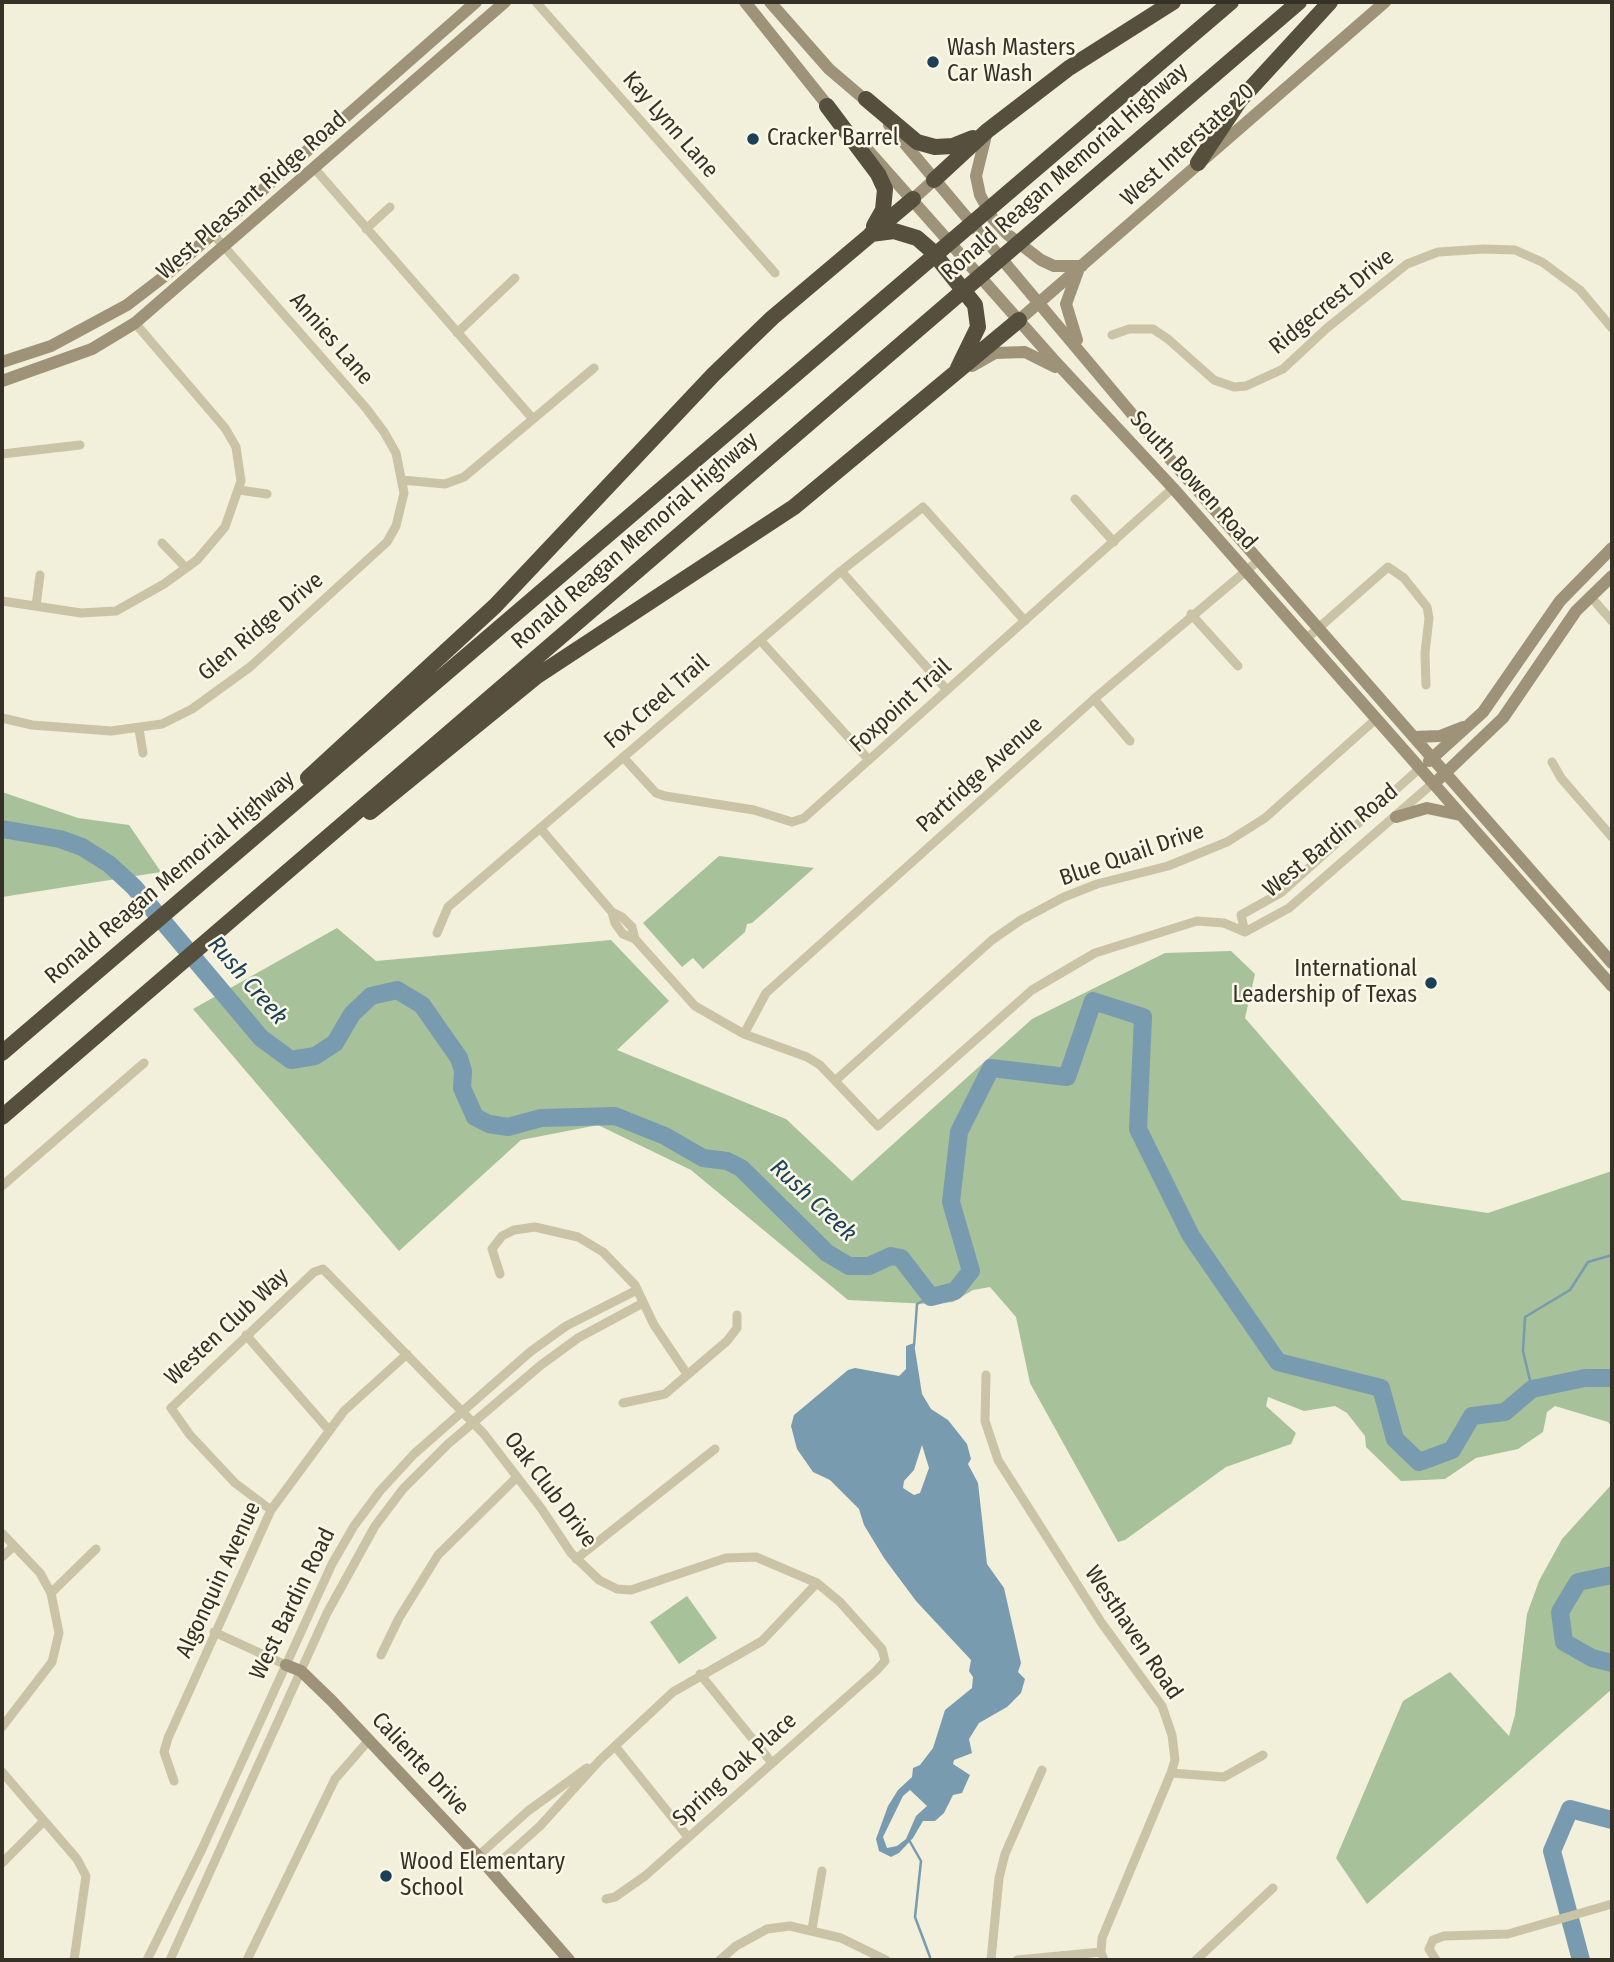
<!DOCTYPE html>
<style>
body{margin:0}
#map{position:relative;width:1614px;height:1962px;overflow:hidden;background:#f2efdb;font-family:"Fira Sans Condensed",sans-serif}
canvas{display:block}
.frame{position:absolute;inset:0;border:4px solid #363127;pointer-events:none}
</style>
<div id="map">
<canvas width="1614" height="1962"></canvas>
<div class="frame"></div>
</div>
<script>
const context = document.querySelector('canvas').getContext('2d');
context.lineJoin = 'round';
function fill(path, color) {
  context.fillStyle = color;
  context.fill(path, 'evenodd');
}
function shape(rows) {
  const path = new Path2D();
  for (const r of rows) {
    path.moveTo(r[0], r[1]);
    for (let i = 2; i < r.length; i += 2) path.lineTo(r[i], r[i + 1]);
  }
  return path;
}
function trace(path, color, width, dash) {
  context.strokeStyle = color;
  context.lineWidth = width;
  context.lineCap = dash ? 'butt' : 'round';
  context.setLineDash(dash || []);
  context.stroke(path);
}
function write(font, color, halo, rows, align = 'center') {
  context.font = font + ' "Fira Sans Condensed",sans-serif';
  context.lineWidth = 5;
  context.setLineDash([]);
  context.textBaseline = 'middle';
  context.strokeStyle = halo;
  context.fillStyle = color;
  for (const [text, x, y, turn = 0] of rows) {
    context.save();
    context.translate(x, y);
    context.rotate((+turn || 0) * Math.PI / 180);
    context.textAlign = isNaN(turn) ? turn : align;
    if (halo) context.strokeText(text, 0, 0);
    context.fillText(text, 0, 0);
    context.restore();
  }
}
fill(shape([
 [2,792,78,818,129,825,161,872,2,897],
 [719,856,814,868,752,923,747,924,745,932,703,969,693,958,682,967,643,923],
 [337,928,376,961,611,940,669,1001,617,1050,786,1119,852,1181,1032,1019,1165,953,1231,951,1255,974,1245,1018,1402,1200,1488,1213,1612,1171,1612,1427,1608,1422,1555,1406,1547,1412,1543,1432,1518,1449,1476,1458,1445,1479,1401,1481,1366,1447,1365,1436,1347,1413,1335,1406,1304,1411,1268,1397,1266,1406,1296,1433,1291,1444,1226,1467,1125,1540,1118,1542,1030,1383,1016,1317,990,1287,973,1290,953,1302,929,1304,848,1300,691,1170,598,1125,521,1140,399,1251,193,1009],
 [1612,1484,1612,1689,1367,1904,1336,1858,1403,1701,1450,1672,1509,1736,1515,1715,1527,1614,1539,1581,1562,1539],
 [687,1596,717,1638,679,1664,650,1622]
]), '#a7c19a');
fill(shape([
 [914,1343,922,1394,931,1409,948,1420,967,1444,971,1459,968,1464,978,1483,987,1564,1004,1588,1021,1663,1018,1672,1025,1679,1021,1693,1007,1707,979,1723,969,1739,972,1753,954,1760,953,1764,970,1775,962,1793,953,1795,944,1813,935,1821,923,1821,913,1838,899,1853,891,1857,879,1851,876,1839,888,1806,898,1790,912,1777,913,1768,920,1765,933,1748,945,1710,972,1688,973,1677,969,1671,971,1660,916,1601,884,1558,864,1525,859,1509,830,1480,813,1472,797,1449,791,1426,794,1415,848,1370,855,1368,899,1376,906,1369,906,1346],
 [922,1445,929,1468,920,1493,914,1495,903,1488,904,1481,914,1470],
 [910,1790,927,1806,916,1816,906,1839,897,1846,887,1848,883,1837,903,1796]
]), '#799baf');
trace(shape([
 [914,1346,917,1304,931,1297],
 [1532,1389,1523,1351,1525,1317,1570,1290,1588,1262,1612,1255],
 [909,1840,921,1861,915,1917,930,1957]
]), '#799baf', 2.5);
trace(shape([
 [2,829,60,839,82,847,109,864,134,887,261,1038,291,1060,315,1056,335,1043,352,1014,371,996,397,990,422,1005,459,1058,463,1071,462,1088,475,1117,489,1124,508,1127,541,1118,615,1116,665,1136,703,1158,727,1161,741,1168,827,1253,849,1266,869,1266,891,1256,901,1258,931,1297,955,1291,971,1271,951,1202,959,1132,991,1068,1067,1077,1093,1001,1143,1017,1138,1129,1191,1236,1278,1362,1381,1388,1395,1439,1419,1462,1452,1450,1472,1416,1505,1412,1532,1389,1585,1378,1612,1378],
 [1612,1575,1578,1582,1560,1612,1564,1642,1592,1658,1612,1663],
 [1581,1960,1552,1851,1570,1809,1612,1820]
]), '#799baf', 18);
trace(shape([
 [536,2,775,273],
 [315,169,533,419],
 [366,229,390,207],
 [457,333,515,278],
 [1112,335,1129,329,1153,329,1168,339,1214,380,1234,387,1246,386,1283,369,1327,328,1407,264,1438,252,1484,249,1515,250,1542,262,1580,290,1612,328],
 [2,454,80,445],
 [402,480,445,484,464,477,594,368],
 [239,490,267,494],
 [1075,499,1114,542],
 [162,543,186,568],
 [841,571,947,690],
 [1590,596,1612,621],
 [2,601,81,613,116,611,164,584,197,560,225,527,241,481,236,447,225,428,135,323],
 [36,606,40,575],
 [1191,614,1238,666],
 [1306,639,1388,567,1404,578,1427,607,1429,618,1425,653,1426,685],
 [760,640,869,760],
 [1094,699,1130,741],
 [2,718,32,725,111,731,162,724,192,709,250,667,387,542,396,526,404,493,396,453,384,432,366,408,213,234],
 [139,729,143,753],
 [623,757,656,793,665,796,754,810,792,822,804,818,1173,488],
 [1552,762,1561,778,1612,837],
 [540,828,612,912,622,917,632,927,635,939],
 [612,912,615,923,623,934,635,939,695,1006,744,1034,807,1057,820,1065,878,1126,1032,990,1095,953,1197,921,1224,923,1245,932,1289,908,1433,783],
 [1245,932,1241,915,1282,892,1420,768],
 [437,933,448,907,841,571,923,507,1025,621],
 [744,1034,766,993,1094,699,1259,560],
 [836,1080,992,940,1021,920,1064,897,1097,884,1168,866,1227,842,1265,818,1376,719],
 [2,1186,144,1063],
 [500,1274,492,1249,502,1236,514,1230,535,1227,578,1237,603,1252,635,1285,654,1325,687,1374],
 [246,1335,328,1429],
 [986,1375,985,1421,998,1460,1101,1622,1162,1706,1172,1735,1175,1760,1171,1773,1102,1938,1101,1952,1104,1960],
 [623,1403,665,1394,727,1341,737,1328,737,1315],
 [271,1510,235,1483,190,1435,171,1408,314,1272,323,1269,484,1434,541,1508,571,1553,599,1580,617,1589,631,1590,726,1558,756,1557,817,1583,840,1602,882,1649,885,1661,876,1671,645,1876,615,1897,606,1899],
 [2,1533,40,1573,51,1593,59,1633,52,1662,2,1727],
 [2,1557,14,1546],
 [576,1559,715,1449],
 [51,1593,96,1549],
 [214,1632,286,1665],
 [381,1655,399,1618,438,1555,517,1477],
 [700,1674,772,1763],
 [615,1746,688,1837],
 [2,1772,77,1859,86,1876,74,1960],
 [1171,1773,1224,1777,1263,1755],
 [174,1781,164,1752,168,1738,271,1510,344,1411,407,1354],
 [478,1856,528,1811,587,1768],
 [2,1863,43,1822],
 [491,1870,540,1826,600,1760,673,1692,762,1641,817,1583],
 [812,1929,822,1871],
 [147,1960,202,1849,332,1564,354,1526,380,1491,414,1454,530,1352,566,1326,637,1290],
 [170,1960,327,1613,375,1526,403,1489,448,1444,541,1365,578,1338,643,1303],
 [247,1960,335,1779,369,1740],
 [720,1960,736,1946,767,1929,790,1926,841,1938,886,1960],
 [991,1960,999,1878,1005,1854,1042,1770],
 [1017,1960,1101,1952],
 [1196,1960,1273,1888],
 [1436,1960,1429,1949,1433,1940,1444,1936,1508,1934,1612,1904]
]), '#cac3a6', 9);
trace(shape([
 [745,2,832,111],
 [770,2,829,69,870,104],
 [889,125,1169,458,1612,963],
 [987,131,976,176,980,195,993,219,1007,234,1041,260,1054,266,1082,266],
 [866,148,1053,359,1173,488,1612,986],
 [913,199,934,180],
 [1019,320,1385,2],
 [1077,340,1066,304,1078,271],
 [2,362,51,346,127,305,166,275,476,2],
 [972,366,995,353,1025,352,1055,367],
 [2,381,92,349,135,323,505,2],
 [1415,737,1440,736,1463,727],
 [1429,761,1483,712,1560,601,1612,548],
 [1439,779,1503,718,1576,611,1612,576],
 [1396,817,1427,808,1460,815],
 [286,1665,301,1671,332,1701,478,1856,569,1960]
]), '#9e9378', 12);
trace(shape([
 [866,99,917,142,935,147,953,146,973,138],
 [827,106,878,174,885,189,883,210,874,226],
 [1198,163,1240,100,1330,2],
 [934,180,987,131,1069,68,1173,2],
 [871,234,894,231,917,238,932,251,975,305,978,327,958,368],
 [308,778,495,606,713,375,772,318,913,199],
 [370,812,537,676,794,507,1019,320],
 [2,1053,1231,2],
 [2,1117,1299,2]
]), '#574f3e', 16);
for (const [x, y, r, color] of [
 [933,62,7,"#1c4058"],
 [753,139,7,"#1c4058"],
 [1431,983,7,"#1c4058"],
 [386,1876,7,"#1c4058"]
]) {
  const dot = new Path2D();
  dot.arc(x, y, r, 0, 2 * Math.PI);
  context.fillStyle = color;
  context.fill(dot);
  trace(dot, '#faf7e7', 2.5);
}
write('23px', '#363127', '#faf7e7', [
 ["Wash Masters",947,49],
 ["Car Wash",947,75],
 ["Cracker Barrel",767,139],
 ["International",1417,970,"right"],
 ["Leadership of Texas",1417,996,"right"],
 ["Wood Elementary",400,1863],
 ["School",400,1889]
], 'left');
write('23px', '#363127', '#faf7e7', [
 ["Kay Lynn Lane",670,125,49],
 ["West Interstate 20",1188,145,-42],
 ["Ronald Reagan Memorial Highway",1065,172,-41],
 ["West Pleasant Ridge Road",252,196,-41],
 ["Ridgecrest Drive",1332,302,-39],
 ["Annies Lane",331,339,49],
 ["South Bowen Road",1193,481,48],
 ["Ronald Reagan Memorial Highway",635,541,-41],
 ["Glen Ridge Drive",261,627,-40],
 ["Fox Creel Trail",657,702,-41],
 ["Foxpoint Trail",901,706,-42],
 ["Partridge Avenue",980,775,-42],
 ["West Bardin Road",1331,841,-39],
 ["Blue Quail Drive",1132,855,-19],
 ["Ronald Reagan Memorial Highway",170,878,-40],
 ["Westen Club Way",227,1327,-43],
 ["Oak Club Drive",550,1490,53],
 ["Algonquin Avenue",219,1580,-65],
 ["West Bardin Road",293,1604,-64],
 ["Westhaven Road",1133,1633,56],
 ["Caliente Drive",420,1764,47],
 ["Spring Oak Place",735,1770,-42]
]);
write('italic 24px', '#1c4058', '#faf7e7', [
 ["Rush Creek",247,981,49],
 ["Rush Creek",813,1201,43]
]);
</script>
